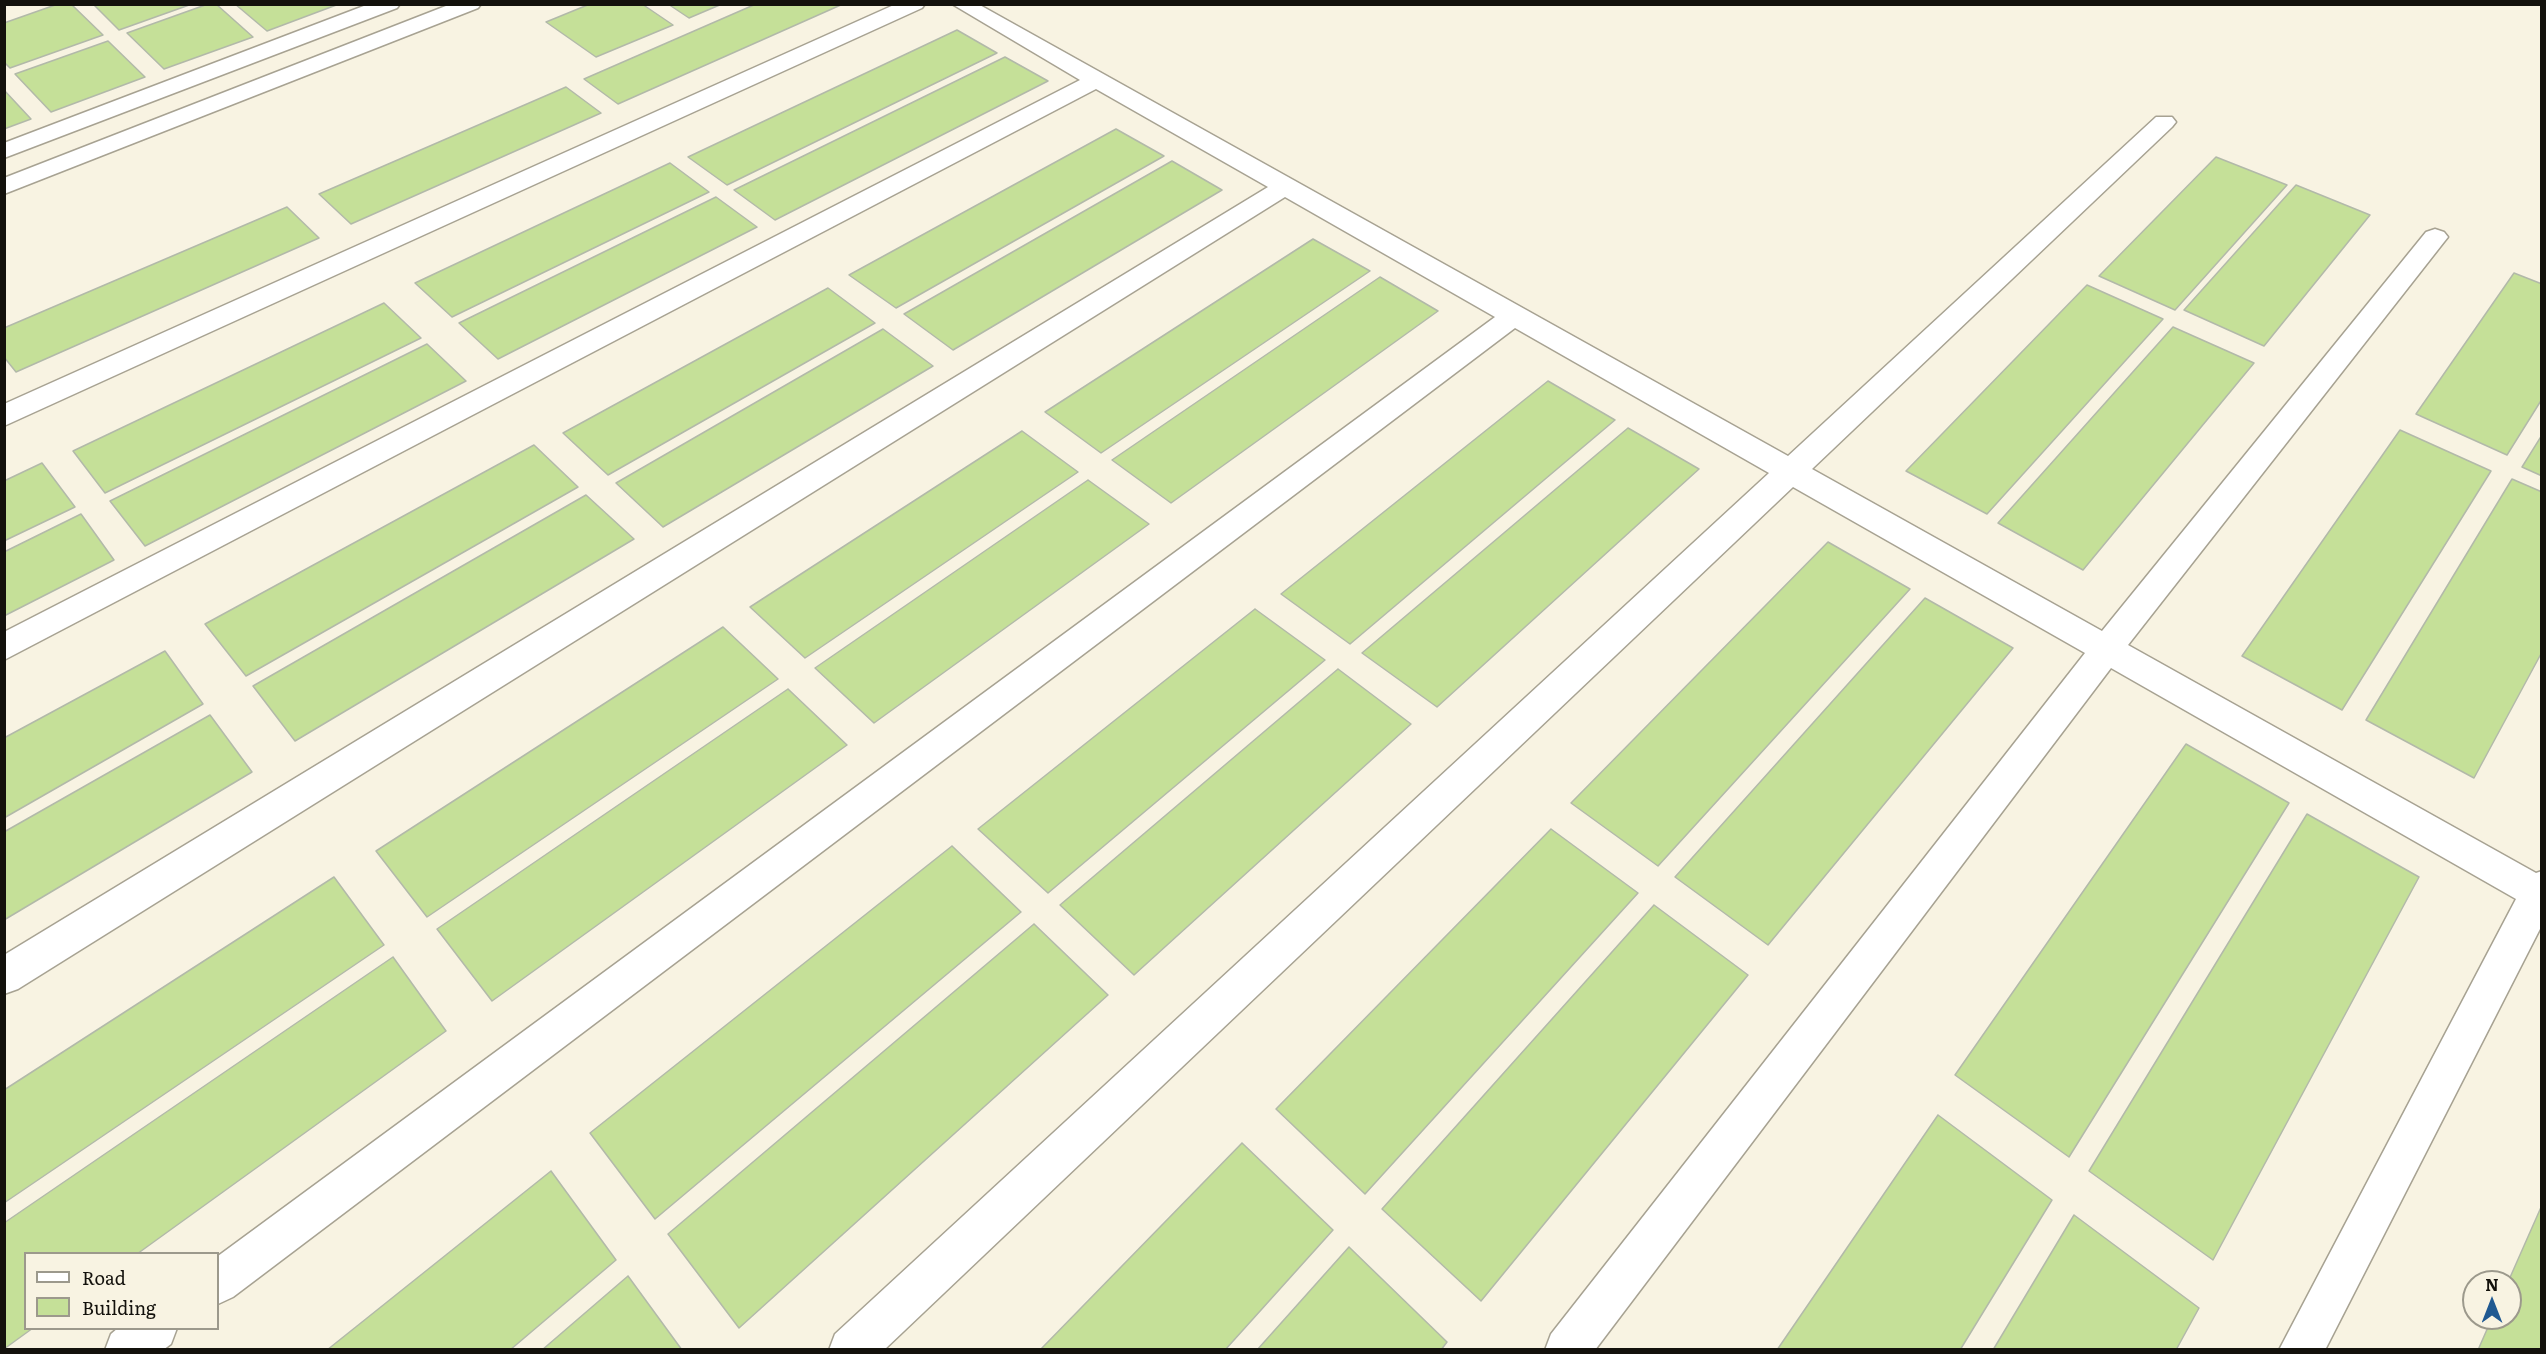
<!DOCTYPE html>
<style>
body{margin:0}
#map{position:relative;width:2546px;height:1354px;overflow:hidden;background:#f8f3e2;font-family:Literata,serif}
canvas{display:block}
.frame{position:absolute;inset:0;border:6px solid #13110c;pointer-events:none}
.legend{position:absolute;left:24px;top:1252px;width:195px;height:78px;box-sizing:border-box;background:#f8f3e2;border:2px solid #9c998c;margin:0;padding:8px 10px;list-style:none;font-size:18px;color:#13110c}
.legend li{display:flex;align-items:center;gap:12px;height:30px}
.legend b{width:30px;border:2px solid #9c998c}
.north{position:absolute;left:2462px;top:1270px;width:60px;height:60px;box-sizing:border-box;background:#f8f3e2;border:2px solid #9c998c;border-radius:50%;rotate:0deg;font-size:16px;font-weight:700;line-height:24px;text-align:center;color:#13110c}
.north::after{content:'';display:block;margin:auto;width:21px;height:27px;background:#205991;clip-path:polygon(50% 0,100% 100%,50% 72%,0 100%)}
</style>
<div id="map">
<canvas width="2546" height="1354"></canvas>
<div class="frame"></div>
<ul class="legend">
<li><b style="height:8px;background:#fff"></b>Road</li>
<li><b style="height:16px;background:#c5e098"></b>Building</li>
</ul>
<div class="north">N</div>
</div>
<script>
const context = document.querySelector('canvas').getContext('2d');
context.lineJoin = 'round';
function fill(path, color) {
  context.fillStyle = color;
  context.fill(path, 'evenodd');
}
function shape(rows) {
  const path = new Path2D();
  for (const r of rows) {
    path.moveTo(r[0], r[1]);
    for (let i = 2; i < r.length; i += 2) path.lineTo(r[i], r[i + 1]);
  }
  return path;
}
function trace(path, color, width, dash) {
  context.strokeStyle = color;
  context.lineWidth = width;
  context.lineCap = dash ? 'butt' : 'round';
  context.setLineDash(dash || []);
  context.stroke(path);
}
const building = shape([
 [58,4,71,4,103,35,10,68,4,62,4,23,58,4],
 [93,4,192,4,119,30,93,4],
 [208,4,216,4,253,37,164,69,127,33,208,4],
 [235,4,339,4,267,31,235,4],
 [590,4,642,4,673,25,596,57,546,22,590,4],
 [668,4,722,4,689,18,668,4],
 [756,4,843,4,618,104,584,79,756,4],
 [957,30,997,53,727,185,688,157,957,30],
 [108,41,145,77,51,112,15,74,108,41],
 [1005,57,1048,81,775,220,734,190,1005,57],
 [566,87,601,113,351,224,319,194,566,87],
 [4,90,31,119,4,129,4,90],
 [1116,129,1164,156,896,308,849,275,1116,129],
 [2216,157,2287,185,2175,310,2099,276,2216,157],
 [1172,161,1222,190,953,350,904,314,1172,161],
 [670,163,709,192,452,317,415,283,670,163],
 [2296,185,2370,215,2264,346,2184,310,2296,185],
 [716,197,757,227,498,359,459,323,716,197],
 [287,207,319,238,16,372,4,357,4,328,287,207],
 [1313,239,1370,271,1101,453,1045,412,1313,239],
 [2514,273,2542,284,2542,399,2507,455,2416,414,2514,273],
 [1380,277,1438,311,1171,503,1112,460,1380,277],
 [2087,285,2163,319,1987,514,1906,471,2087,285],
 [828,288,875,323,608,475,563,433,828,288],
 [384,303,421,338,105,493,73,451,384,303],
 [2173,327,2254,363,2083,570,1998,523,2173,327],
 [883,329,933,366,663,527,616,483,883,329],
 [427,344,466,381,145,546,110,501,427,344],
 [1548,381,1615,420,1350,644,1281,594,1548,381],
 [1628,428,1699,469,1437,707,1362,653,1628,428],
 [2400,430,2491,471,2342,710,2242,656,2400,430],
 [1022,431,1078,472,805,658,750,607,1022,431],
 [2542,435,2542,476,2522,467,2542,435],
 [534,445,578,487,246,676,205,624,534,445],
 [42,463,75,507,4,541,4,481,42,463],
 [2512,479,2542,492,2542,652,2474,778,2366,720,2512,479],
 [1088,480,1149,524,874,723,815,668,1088,480],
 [586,495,634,539,295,741,253,686,586,495],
 [81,514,114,560,4,616,4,552,81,514],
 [1828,542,1910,589,1658,866,1571,803,1828,542],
 [1925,598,2013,648,1768,945,1675,877,1925,598],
 [1255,609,1325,660,1048,893,978,829,1255,609],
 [723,627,778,679,427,917,376,851,723,627],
 [165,651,203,704,4,818,4,738,165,651],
 [1338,669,1411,724,1134,975,1060,905,1338,669],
 [788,689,847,745,492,1001,437,929,788,689],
 [210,715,252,772,4,920,4,832,210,715],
 [2186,744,2289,803,2069,1157,1955,1075,2186,744],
 [2307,814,2419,877,2213,1260,2089,1171,2307,814],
 [1551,829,1638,893,1365,1194,1276,1109,1551,829],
 [952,846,1021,912,655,1219,590,1133,952,846],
 [334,877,384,945,4,1203,4,1090,334,877],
 [1654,905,1748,975,1481,1301,1382,1209,1654,905],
 [1034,924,1108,995,739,1328,668,1234,1034,924],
 [393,957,446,1031,137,1254,26,1254,26,1328,33,1328,4,1349,4,1223,393,957],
 [1938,1115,2052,1200,1960,1350,1777,1350,1938,1115],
 [1242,1143,1333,1230,1225,1350,1040,1350,1242,1143],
 [551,1171,616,1260,510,1350,327,1350,551,1171],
 [2542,1205,2542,1350,2478,1350,2492,1318,2510,1318,2510,1282,2508,1282,2542,1205],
 [2074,1215,2199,1308,2176,1350,1993,1350,2074,1215],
 [1349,1247,1447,1342,1441,1350,1257,1350,1349,1247],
 [628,1276,682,1350,542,1350,628,1276]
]);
fill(building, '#c5e098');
trace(building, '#b2b9a9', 1.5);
const street = shape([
 [369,4,400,4,397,8,4,158,4,143,369,4],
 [451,4,481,4,478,8,4,194,4,178,451,4],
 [896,4,925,4,922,8,4,426,4,404,896,4],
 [952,4,978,4,1788,456,2156,117,2172,117,2176,122,2172,127,1812,469,2102,631,2426,232,2435,229,2444,232,2448,237,2444,242,2128,645,2536,873,2542,871,2542,925,2325,1350,2279,1350,2516,899,2111,668,1595,1350,1545,1350,1551,1334,2085,653,1793,487,884,1350,829,1350,835,1334,1769,473,1515,328,233,1297,218,1304,218,1256,1495,317,1285,197,18,989,4,994,4,955,1268,187,1096,89,4,660,4,632,1080,80,952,4],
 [118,1328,177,1328,171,1344,163,1350,105,1350,111,1334,118,1328]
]);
trace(street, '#a7a292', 3);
fill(street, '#fff');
</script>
